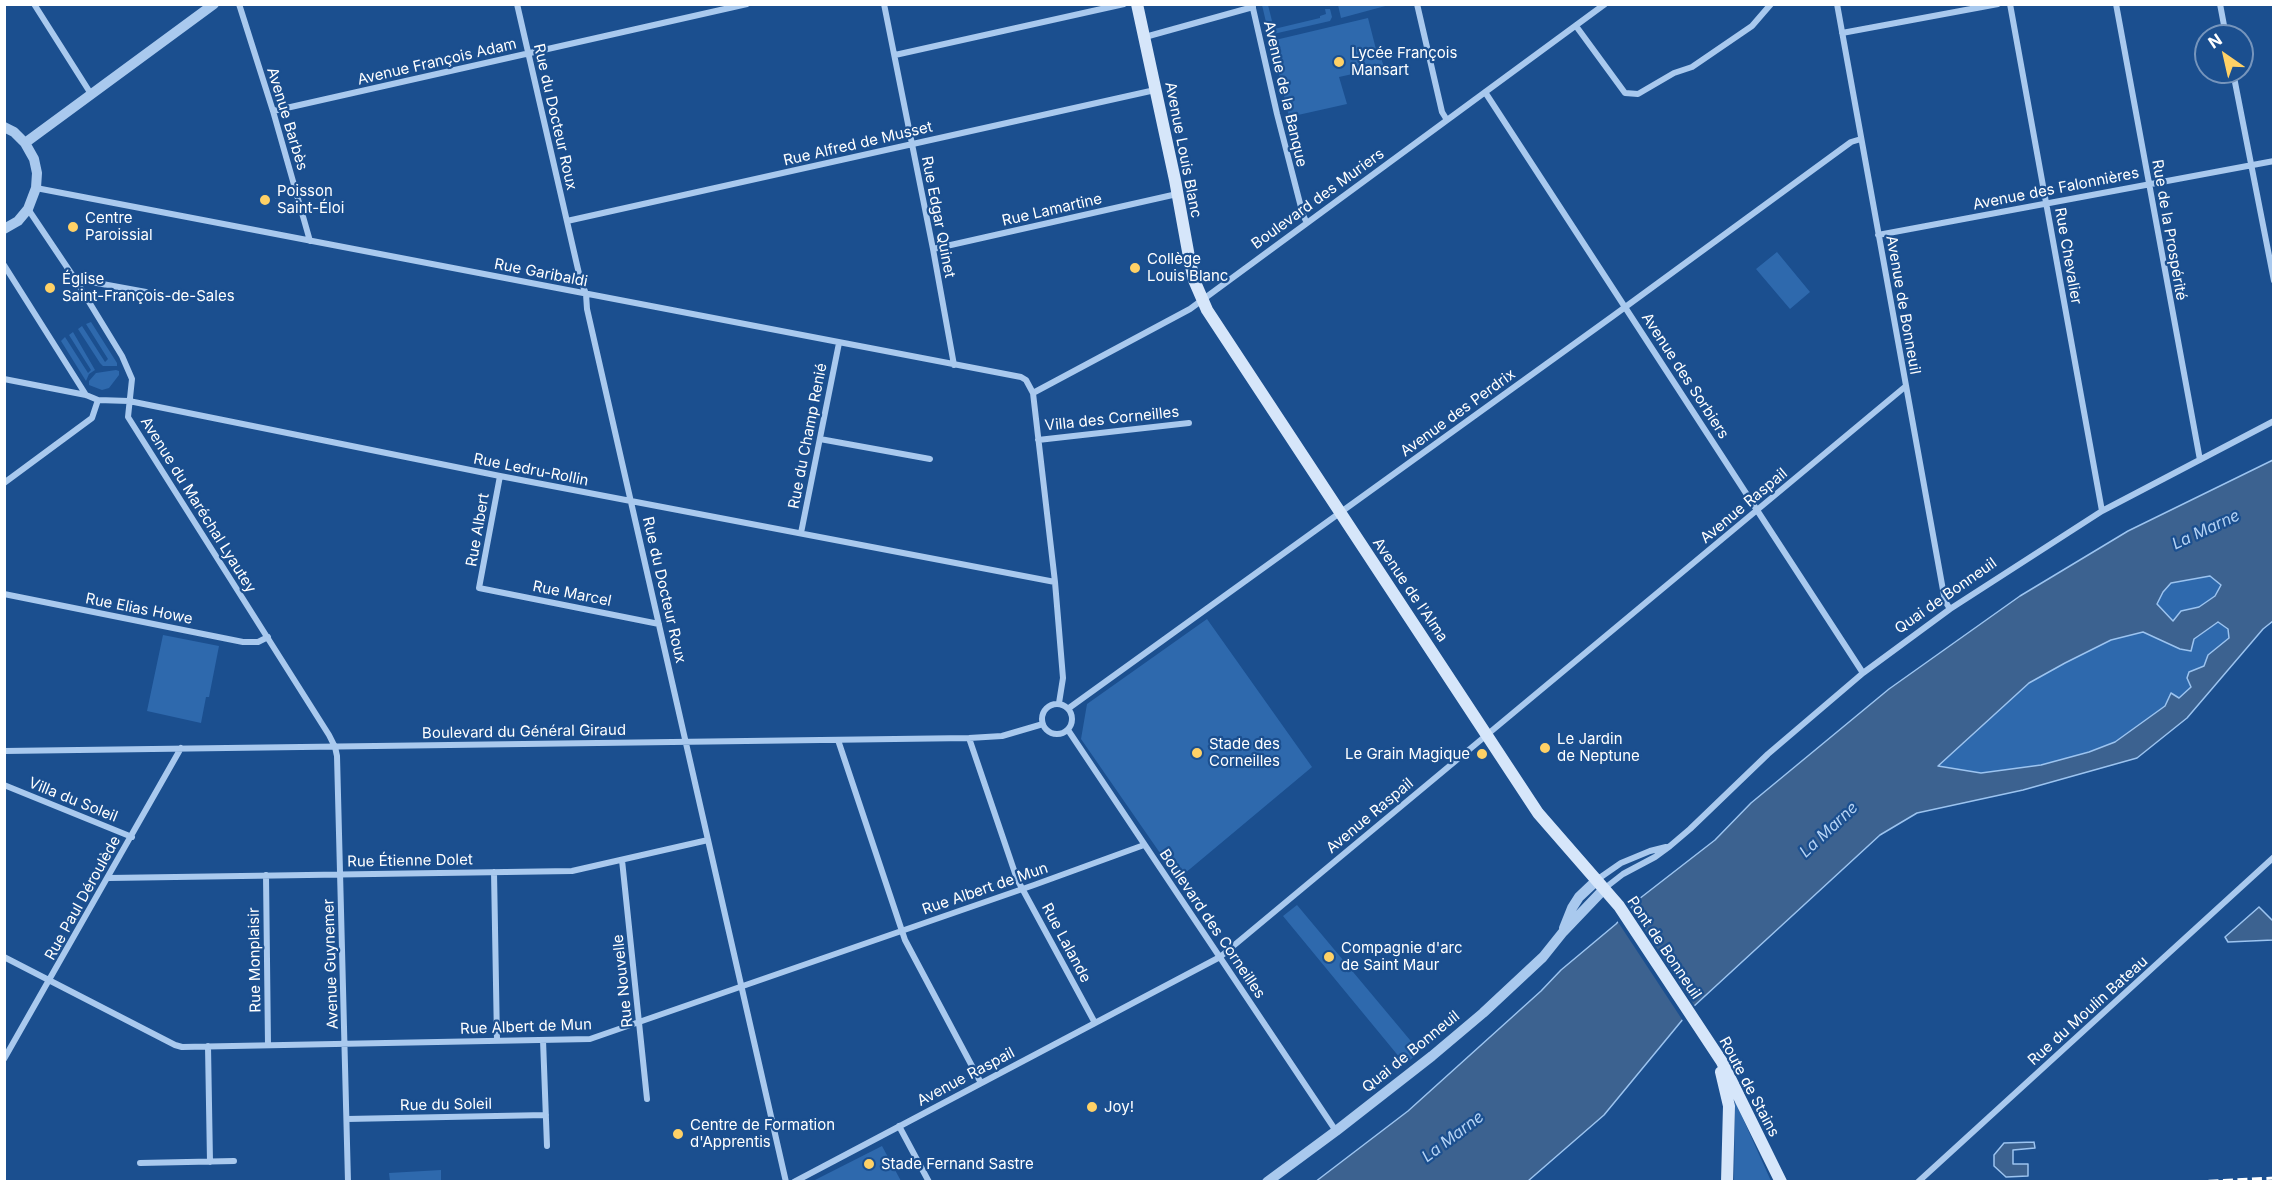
<!DOCTYPE html>
<meta charset="utf-8">
<style>
body{margin:0}
#map{position:relative;width:2278px;height:1186px;overflow:hidden;background:#1b4f8f;font-family:Inter,sans-serif}
canvas{display:block}
.frame{position:absolute;inset:0;border:6px solid #fff;pointer-events:none}
.north{position:absolute;left:2194px;top:24px;width:60px;height:60px;box-sizing:border-box;background:#1b4f8f;border:2px solid #7695bc;border-radius:50%;rotate:326deg;font-size:16px;font-weight:700;line-height:24px;text-align:center;color:#fff}
.north::after{content:'';display:block;margin:auto;width:21px;height:27px;background:#ffd166;clip-path:polygon(50% 0,100% 100%,50% 72%,0 100%)}
</style>
<div id="map">
<canvas width="2278" height="1186"></canvas>
<div class="frame"></div>
<div class="north">N</div>
</div>
<script>
const context = document.querySelector('canvas').getContext('2d');
context.lineJoin = 'round';
function fill(path, color) {
  context.fillStyle = color;
  context.fill(path, 'evenodd');
}
function shape(rows) {
  const path = new Path2D();
  for (const r of rows) {
    if (r.length === 3) {
      path.moveTo(r[0] + r[2], r[1]);
      path.arc(r[0], r[1], r[2], 0, 2 * Math.PI);
      continue;
    }
    path.moveTo(r[0], r[1]);
    for (let i = 2; i < r.length; i += 2) path.lineTo(r[i], r[i + 1]);
  }
  return path;
}
function trace(path, color, width, dash) {
  context.strokeStyle = color;
  context.lineWidth = width;
  context.lineCap = dash ? 'butt' : 'round';
  context.setLineDash(dash || []);
  context.stroke(path);
}
function write(font, color, halo, rows, align = 'center') {
  context.font = font + ' Inter,sans-serif';
  context.lineWidth = 4.5;
  context.setLineDash([]);
  context.textBaseline = 'middle';
  context.strokeStyle = halo;
  context.fillStyle = color;
  for (const [text, x, y, turn = 0] of rows) {
    context.save();
    context.translate(x, y);
    context.rotate((+turn || 0) * Math.PI / 180);
    context.textAlign = isNaN(turn) ? turn : align;
    if (halo) context.strokeText(text, 0, 0);
    context.fillText(text, 0, 0);
    context.restore();
  }
}
fill(shape([
 [1262,5,1268,5,1274,29,1320,18,1320,16,1326,14,1325,9,1330,9,1332,17,1330,21,1269,35],
 [1338,5,1363,5,1364,6,1389,5,1341,18],
 [1368,18,1378,57,1381,58,1384,67,1339,77,1347,104,1289,117,1271,41],
 [1777,252,1810,292,1790,309,1756,269],
 [91,322,117,363,117,366,103,366,100,363,78,329,82,326,105,362,108,359,86,324],
 [73,332,95,370,89,374,86,381,61,341,65,337,88,373,91,370,69,335],
 [116,370,119,371,119,375,109,388,102,390,89,385,89,381,96,373],
 [2210,576,2222,585,2215,596,2199,607,2181,611,2173,621,2157,604,2163,592,2171,583],
 [1207,619,1312,767,1178,879,1081,739,1087,704],
 [2219,622,2228,629,2229,638,2208,655,2204,666,2187,678,2191,687,2179,699,2165,706,2115,742,2089,752,2041,765,1981,773,1937,766,2029,683,2065,663,2111,640,2143,632,2161,639,2194,639],
 [163,635,219,646,209,697,206,697,201,723,147,711],
 [1297,905,1420,1052,1405,1064,1283,916],
 [1735,1101,1771,1181,1734,1182],
 [882,1146,901,1181,813,1181],
 [441,1170,441,1181,390,1181,389,1173]
]), '#2e69ad');
const water = shape([
 [2273,460,2273,621,2263,629,2187,718,2137,758,2023,790,1917,813,1880,835,1693,1007,1604,1115,1528,1181,1315,1182,1408,1111,1541,991,1561,970,1616,924,1639,899,1715,840,1751,803,1889,689,2020,596,2128,531,2273,460],
 [2210,576,2221,585,2215,596,2199,607,2181,611,2173,621,2157,604,2163,592,2171,583,2210,576],
 [2218,622,2228,629,2229,638,2208,655,2204,666,2189,672,2187,678,2191,687,2179,698,2171,693,2165,706,2115,742,2089,752,2041,765,1981,773,1938,766,2029,683,2065,663,2111,640,2143,632,2180,649,2191,651,2194,639,2218,622],
 [2259,907,2273,921,2273,940,2228,942,2225,937,2259,907],
 [2034,1142,2035,1148,2013,1150,2013,1164,2028,1164,2028,1176,2006,1177,1994,1166,1994,1155,2004,1143,2034,1142]
]);
fill(water, '#3c6290');
trace(water, '#9cc4f0', 1.5);
fill(shape([
 [1630,907,1696,1008,1685,1024,1616,919]
]), '#1b4f8f');
trace(shape([
 [34,4,91,94],
 [239,4,273,111,310,241],
 [517,4,580,278,586,294,587,309,786,1182],
 [884,4,933,249,954,365],
 [1252,4,1277,114,1303,215,1307,223],
 [1417,4,1442,112,1447,120],
 [1837,4,1945,601,1950,609],
 [2010,4,2102,511],
 [2116,4,2200,460],
 [2220,4,2226,36],
 [1576,26,1625,93,1638,94,1674,73,1692,67,1752,26,1771,4],
 [1842,33,1998,4],
 [1145,37,1253,7],
 [895,55,1124,4],
 [2233,72,2274,281],
 [1485,92,1863,673],
 [273,111,747,4],
 [36,188,1021,377,1026,380,1033,393,1055,582,1063,678,1059,703],
 [28,209,75,279,122,356,132,379,128,417,329,735,335,747,337,756,348,1182],
 [567,221,1155,90],
 [1878,235,2274,161],
 [933,249,1177,194],
 [4,265,86,395],
 [75,279,146,292],
 [4,379,86,395,98,400,129,401,500,476,1055,582],
 [1033,393,1190,309,1605,4],
 [820,439,930,459],
 [1038,440,1189,423],
 [500,476,479,588,659,624],
 [4,483,92,418,98,400],
 [801,533,839,343],
 [4,594,243,642,258,642,268,637],
 [1057,719,15],
 [1069,708,1613,316,1851,142,1861,139],
 [1068,730,1336,1131],
 [969,738,1017,879,1095,1023],
 [838,740,905,940,981,1083],
 [4,751,969,738,1002,736,1043,724],
 [4,785,132,837],
 [622,860,647,1099],
 [494,872,497,1040],
 [266,875,268,1045],
 [109,878,572,871,708,840],
 [1598,879,1621,863,1650,851,1666,847],
 [1605,888,1623,874,1655,857,1670,846,1690,829,1768,754,1863,673,1950,609,2102,511,2274,421],
 [4,957,175,1045,182,1047,590,1039,1034,885,1144,845],
 [543,1040,547,1146],
 [208,1046,210,1162],
 [4,1059,181,748],
 [347,1119,546,1115],
 [899,1126,929,1182],
 [140,1163,234,1161],
 [794,1182,1220,957,1906,386],
 [1918,1182,2274,857]
]), '#a9c9ee', 6);
trace(shape([
 [4,127,14,132,25,143,34,159,37,173,36,188,28,209,18,221,4,229],
 [25,143,214,4],
 [1564,928,1572,908,1579,897,1598,879],
 [1267,1182,1336,1131,1432,1056,1483,1013,1543,957,1563,932,1605,888]
]), '#a9c9ee', 10);
trace(shape([
 [1137,4,1175,180,1189,257,1194,280,1207,310,1538,813,1619,906,1722,1062,1781,1182],
 [1721,1072,1729,1106,1727,1182]
]), '#d6e6fa', 12);
trace(shape([
 [2194,1182,2274,1178]
]), '#fff', 3, [10, 4.5]);
for (const [x, y, r, color] of [
 [1339,62,6,"#ffd166"],
 [265,200,6,"#ffd166"],
 [73,227,6,"#ffd166"],
 [1135,268,6,"#ffd166"],
 [50,288,6,"#ffd166"],
 [1545,748,6,"#ffd166"],
 [1197,753,6,"#ffd166"],
 [1482,754,6,"#ffd166"],
 [1329,957,6,"#ffd166"],
 [1092,1107,6,"#ffd166"],
 [678,1134,6,"#ffd166"],
 [869,1164,6,"#ffd166"]
]) {
  const dot = new Path2D();
  dot.arc(x, y, r, 0, 2 * Math.PI);
  context.fillStyle = color;
  context.fill(dot);
  trace(dot, '#1b4f8f', 2);
}
write('15px', '#fff', '#1b4f8f', [
 ["Lycée François",1351,53],
 ["Mansart",1351,70],
 ["Poisson",277,191],
 ["Saint-Éloi",277,208],
 ["Centre",85,218],
 ["Paroissial",85,235],
 ["Collège",1147,259],
 ["Louis Blanc",1147,276],
 ["Église",62,279],
 ["Saint-François-de-Sales",62,296],
 ["Le Jardin",1557,739],
 ["de Neptune",1557,756],
 ["Stade des",1209,744],
 ["Corneilles",1209,761],
 ["Le Grain Magique",1470,754,"right"],
 ["Compagnie d'arc",1341,948],
 ["de Saint Maur",1341,965],
 ["Joy!",1104,1107],
 ["Centre de Formation",690,1125],
 ["d'Apprentis",690,1142],
 ["Stade Fernand Sastre",881,1164]
], 'left');
write('15px', '#fff', '#1b4f8f', [
 ["Avenue François Adam",437,62,-13],
 ["Avenue de la Banque",1285,94,77],
 ["Rue du Docteur Roux",555,117,77],
 ["Avenue Barbès",287,119,73],
 ["Rue Alfred de Musset",858,144,-13],
 ["Avenue Louis Blanc",1183,150,79],
 ["Avenue des Falonnières",2056,189,-11],
 ["Boulevard des Muriers",1318,199,-36],
 ["Rue Lamartine",1052,210,-13],
 ["Rue Edgar Quinet",938,217,79],
 ["Rue de la Prospérité",2169,230,80],
 ["Rue Chevalier",2068,256,80],
 ["Rue Garibaldi",541,273,11],
 ["Avenue de Bonneuil",1903,305,80],
 ["Avenue des Sorbiers",1685,376,57],
 ["Avenue des Perdrix",1458,413,-36],
 ["Villa des Corneilles",1112,419,-6],
 ["Rue du Champ Renié",808,436,-79],
 ["Rue Ledru-Rollin",531,470,11],
 ["Avenue du Maréchal Lyautey",198,505,58],
 ["Avenue Raspail",1744,506,-40],
 ["Rue Albert",478,530,-80],
 ["Rue du Docteur Roux",664,590,77],
 ["Avenue de l'Alma",1410,590,56],
 ["Rue Marcel",572,594,11],
 ["Quai de Bonneuil",1946,596,-35],
 ["Rue Elias Howe",139,609,11],
 ["Boulevard du Général Giraud",524,732,-1],
 ["Villa du Soleil",73,800,22],
 ["Avenue Raspail",1370,816,-40],
 ["Rue Étienne Dolet",410,861,-1],
 ["Rue Albert de Mun",985,889,-19],
 ["Rue Paul Déroulède",83,898,-61],
 ["Boulevard des Corneilles",1212,924,56],
 ["Rue Lalande",1066,943,62],
 ["Pont de Bonneuil",1664,948,56],
 ["Rue Monplaisir",255,960,-91],
 ["Avenue Guynemer",331,964,-92],
 ["Rue Nouvelle",623,981,-96],
 ["Rue du Moulin Bateau",2088,1011,-42],
 ["Rue Albert de Mun",526,1027,-2],
 ["Quai de Bonneuil",1411,1052,-39],
 ["Avenue Raspail",966,1077,-28],
 ["Route de Stains",1749,1087,62],
 ["Rue du Soleil",446,1105,-1]
]);
write('italic 16px', '#b5d3f5', '#1b4f8f', [
 ["La Marne",2206,530,-25],
 ["La Marne",1829,830,-43],
 ["La Marne",1453,1137,-37]
]);
</script>
